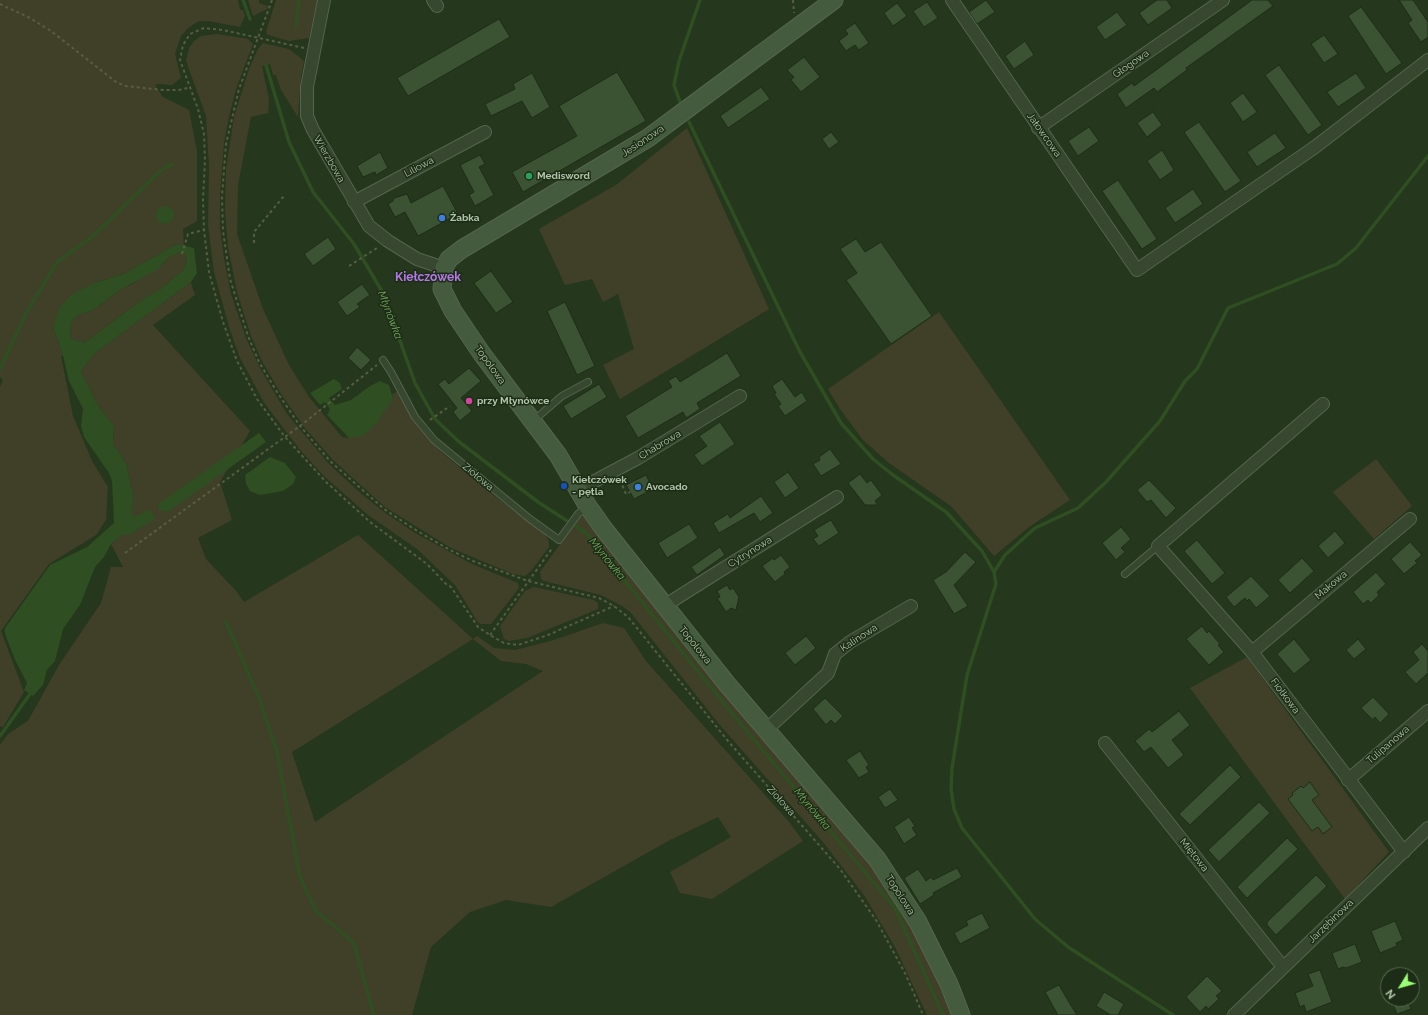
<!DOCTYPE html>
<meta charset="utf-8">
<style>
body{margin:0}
#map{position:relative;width:1428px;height:1015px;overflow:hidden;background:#25371d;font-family:Raleway,sans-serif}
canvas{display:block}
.north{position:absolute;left:1380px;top:967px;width:40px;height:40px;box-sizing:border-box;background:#1c2c16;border:1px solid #586951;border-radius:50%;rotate:233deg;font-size:11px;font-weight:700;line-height:16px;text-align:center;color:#b1c5a9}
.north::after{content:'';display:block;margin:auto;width:14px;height:18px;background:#9aff75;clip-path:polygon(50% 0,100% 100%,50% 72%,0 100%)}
</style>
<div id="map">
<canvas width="1428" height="1015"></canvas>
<div class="north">N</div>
</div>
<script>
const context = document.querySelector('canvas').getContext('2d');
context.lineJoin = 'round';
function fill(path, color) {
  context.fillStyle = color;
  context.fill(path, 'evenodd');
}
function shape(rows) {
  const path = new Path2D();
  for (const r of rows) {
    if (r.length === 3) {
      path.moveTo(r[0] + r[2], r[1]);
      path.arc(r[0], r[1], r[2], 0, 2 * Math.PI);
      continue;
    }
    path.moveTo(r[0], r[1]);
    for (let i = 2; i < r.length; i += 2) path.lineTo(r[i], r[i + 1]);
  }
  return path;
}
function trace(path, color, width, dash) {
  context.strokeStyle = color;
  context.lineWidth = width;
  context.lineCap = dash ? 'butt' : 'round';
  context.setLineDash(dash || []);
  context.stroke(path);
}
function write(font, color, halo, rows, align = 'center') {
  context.font = font + ' Raleway,sans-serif';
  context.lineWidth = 3;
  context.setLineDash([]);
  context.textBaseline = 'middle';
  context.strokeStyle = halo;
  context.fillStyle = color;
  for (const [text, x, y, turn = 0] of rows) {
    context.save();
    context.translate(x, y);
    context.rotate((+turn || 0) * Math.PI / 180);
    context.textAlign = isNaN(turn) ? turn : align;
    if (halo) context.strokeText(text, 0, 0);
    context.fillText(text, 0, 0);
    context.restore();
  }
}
fill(shape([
 [0,0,238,0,240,10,243,10,245,16,240,27,208,21,199,21,188,28,181,36,175,54,181,78,172,85,158,84,155,85,163,97,189,110,197,151,197,221,183,229,184,247,177,244,123,274,94,283,53,327,63,356,61,356,73,416,92,461,108,487,106,520,96,535,49,564,1,631,24,692,3,727,0,726,0,387,3,380,0,377],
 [248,0,259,0,259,3,268,6,267,9,253,16],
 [276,0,317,0,309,38,289,41,268,35,266,32],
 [217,34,248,39,253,44,236,89,229,117,224,143,220,195,220,228,224,258,231,294,246,338,260,368,287,414,329,464,358,491,384,512,415,533,472,564,518,583,519,588,491,624,481,624,477,621,455,585,417,549,368,515,324,476,301,451,265,404,240,358,229,327,214,272,208,225,209,166,206,116,186,61,189,48,194,41,201,36],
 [263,43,289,49,304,61,301,76,298,117,281,90,276,75,273,75,270,64,262,66,269,99,268,113,251,117,238,185,237,234,263,309,289,365,309,397,342,437,349,438,393,399,392,394,397,392,418,427,439,450,484,488,545,534,549,542,549,547,531,571,525,576,513,574,451,548,385,507,333,460,304,427,281,394,262,361,251,336,237,292,228,247,225,210,226,169,234,117,249,69,258,49],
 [687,128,769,309,620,399,603,365,634,349,618,294,603,302,592,279,565,285,539,229,616,185],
 [181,252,186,255,187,261,184,269,162,288,142,300,84,343,70,338,71,322,78,315,93,310,118,291,134,283,164,263,169,257],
 [191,282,195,295,153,325,250,431,220,482,232,520,198,538,206,559,237,592,244,602,358,535,473,639,477,636,494,648,515,650,554,640,603,623,624,628,646,661,790,823,803,841,712,899,680,893,670,872,731,837,718,817,670,840,551,907,506,900,470,912,431,947,412,1015,0,1015,0,745,8,734,28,721,59,665,101,603,111,567,123,567,111,544,123,534,142,527,131,512,134,497,126,463,113,444,114,426,97,404,81,371,94,354],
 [473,639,501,661,526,664,543,671,315,822,292,752],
 [939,312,1070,500,1029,527,994,556,952,507,889,463,863,440,840,409,828,389],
 [1376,459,1412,506,1374,539,1333,492],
 [585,515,859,846,915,927,953,1015,927,1015,895,947,864,895,823,842,719,724,632,614,624,607,601,595,544,581,541,579,540,572,542,569,580,517],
 [534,587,594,600,598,603,598,609,527,638,509,641,504,639,500,626,525,591],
 [1247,657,1389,852,1345,899,1190,688]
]), '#404028');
fill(shape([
 [165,215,9],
 [177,244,194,248,197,273,191,282,94,354,81,371,97,404,114,426,113,444,126,463,134,497,131,512,135,517,148,510,151,511,155,519,129,535,123,534,111,544,104,557,95,567,80,605,63,629,55,661,47,670,43,685,33,696,24,690,27,683,15,660,5,634,5,628,50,565,87,547,114,523,112,481,109,473,84,437,81,426,83,409,69,381,63,356,53,327,60,307,71,295,94,283,123,274],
 [181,252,186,255,187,261,184,269,162,288,142,300,84,343,70,338,71,322,78,315,93,310,118,291,157,270,169,257],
 [334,379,340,383,342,389,329,398,335,405,351,400,370,386,380,381,389,385,393,399,376,424,363,436,349,438,327,415,330,409,325,402,320,405,310,393],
 [259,433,266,442,176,506,167,512,159,510,158,504],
 [270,457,285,463,296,477,293,484,283,491,260,495,250,491,246,484,245,475]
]), '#2f4e21');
trace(shape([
 [243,0,250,19],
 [296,26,299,0],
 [266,65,289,142,313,192,354,244,383,293,415,383,435,419,458,441,538,502,586,533,739,722,895,908,943,1015],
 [681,105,674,85,679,61,700,0],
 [689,122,800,352,841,423,873,459,893,475,946,512,982,551,994,572,996,584,967,675,952,768,951,789,954,809,962,828,1035,919,1068,947,1173,1015],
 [0,369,25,315,57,262,92,237,160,171,172,164],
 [994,572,1005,555,1035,528,1078,508,1106,482,1160,421,1185,381,1197,369,1228,308,1337,264,1356,248,1428,156],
 [226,622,259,698,277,752,300,877,316,911,354,943,374,1015],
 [0,736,30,694]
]), '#2f4e21', 3.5);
const building = shape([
 [986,0,995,12,977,24,969,12,986,0],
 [1157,0,1167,0,1172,8,1148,25,1139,13,1157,0],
 [1252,0,1268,0,1273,6,1186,68,1187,70,1157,92,1154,88,1126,108,1117,94,1132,83,1134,86,1252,0],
 [1399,0,1413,0,1428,22,1428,37,1421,42,1408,23,1412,20,1399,0],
 [927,2,938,18,924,27,913,11,927,2],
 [897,3,907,16,893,26,884,13,897,3],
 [1361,7,1402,63,1386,74,1348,16,1361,7],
 [1117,12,1127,25,1105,40,1096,27,1117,12],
 [499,19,510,37,408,96,397,78,499,19],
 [855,23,869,43,859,50,855,45,846,51,839,41,848,34,845,30,855,23],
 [1324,35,1338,54,1324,63,1311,44,1324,35],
 [1025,41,1034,55,1014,69,1005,56,1025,41],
 [804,57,820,77,801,92,791,80,794,77,787,70,804,57],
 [1279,65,1322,125,1308,135,1265,75,1279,65],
 [617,72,646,121,523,192,512,172,577,136,559,106,617,72],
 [532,73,550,107,532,118,522,101,491,116,485,104,515,89,513,84,532,73],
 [1356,73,1366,88,1338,107,1327,92,1356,73],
 [761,87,770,99,728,128,720,116,761,87],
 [1243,93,1257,112,1243,122,1230,103,1243,93],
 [1153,112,1162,125,1147,137,1137,123,1153,112],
 [1199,122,1241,181,1225,192,1184,132,1199,122],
 [1089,127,1099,141,1078,156,1068,141,1089,127],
 [831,132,839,142,829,149,822,139,831,132],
 [1275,133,1286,148,1257,167,1247,152,1275,133],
 [1162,150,1174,170,1160,180,1147,161,1162,150],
 [380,152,388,168,376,175,375,172,363,177,357,166,380,152],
 [480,155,485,164,479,167,494,195,475,206,469,195,474,192,460,165,480,155],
 [1118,180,1157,239,1142,249,1102,191,1118,180],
 [443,186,458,214,418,236,405,212,395,217,388,204,393,201,394,198,407,194,411,203,443,186],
 [1193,189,1203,204,1175,223,1165,208,1193,189],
 [328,237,336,249,313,266,304,254,328,237],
 [856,239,865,252,881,242,932,316,891,344,846,280,857,273,840,249,856,239],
 [491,271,513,302,496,313,474,283,491,271],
 [362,284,370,295,357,304,360,307,347,316,337,302,362,284],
 [565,302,595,366,577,375,547,311,565,302],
 [357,347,371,360,361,370,348,358,357,347],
 [727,353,741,376,697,403,700,409,686,418,683,412,638,438,625,416,672,387,668,381,676,376,680,382,727,353],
 [469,368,481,381,461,398,472,411,460,421,453,412,457,408,438,384,445,379,449,384,469,368],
 [782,379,795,397,802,392,807,401,785,416,778,406,781,404,774,394,776,393,772,386,782,379],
 [599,384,607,397,571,419,563,406,599,384],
 [720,422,735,444,702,466,694,455,707,446,699,436,720,422],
 [830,449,841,464,821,476,813,464,820,460,819,457,830,449],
 [788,472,799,488,785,498,774,482,788,472],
 [860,474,867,483,871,480,882,495,875,501,878,505,865,505,848,483,860,474],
 [646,475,653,489,634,499,626,485,646,475],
 [1149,480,1176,508,1166,518,1151,500,1147,502,1137,490,1149,480],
 [761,496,773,513,760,522,754,513,719,533,713,523,728,514,730,518,761,496],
 [831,520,839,533,819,546,813,539,818,536,814,530,831,520],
 [689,524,698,538,667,558,658,543,689,524],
 [1121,527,1131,539,1121,548,1125,552,1116,560,1102,543,1121,527],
 [1335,531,1345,543,1328,558,1318,546,1335,531],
 [1197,540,1225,573,1212,584,1184,551,1197,540],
 [1410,542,1422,555,1415,561,1417,563,1404,574,1391,559,1410,542],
 [720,547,725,555,697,575,691,567,720,547],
 [965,552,976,562,954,585,968,606,954,614,933,580,946,572,965,552],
 [781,555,790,567,784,572,785,574,775,582,762,566,773,558,774,560,781,555],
 [1302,558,1314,571,1290,593,1278,580,1302,558],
 [1376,572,1386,584,1377,592,1379,595,1371,603,1368,600,1363,604,1353,592,1376,572],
 [1251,576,1270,596,1256,608,1249,599,1247,601,1245,598,1234,607,1226,597,1251,576],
 [727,585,730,590,733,588,739,597,736,610,731,608,726,612,717,598,720,597,717,591,727,585],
 [1202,626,1207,633,1209,631,1220,644,1218,645,1224,652,1209,665,1186,639,1202,626],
 [806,636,816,648,795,665,785,653,806,636],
 [1294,639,1311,660,1294,674,1277,654,1294,639],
 [1358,639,1366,649,1354,659,1346,650,1358,639],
 [1422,644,1428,651,1428,673,1416,684,1405,672,1419,660,1413,652,1422,644],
 [1373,697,1389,714,1380,723,1375,717,1373,720,1361,708,1373,697],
 [825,698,843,716,835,724,831,720,826,725,813,709,825,698],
 [1179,711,1190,725,1172,740,1184,755,1168,768,1151,747,1144,752,1135,741,1149,729,1152,732,1179,711],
 [860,751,869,765,866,767,869,772,859,778,846,760,860,751],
 [1230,765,1241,777,1190,825,1179,814,1230,765],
 [1310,782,1319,795,1312,800,1332,827,1323,834,1318,827,1312,831,1288,799,1293,795,1292,793,1301,786,1303,788,1310,782],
 [890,789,898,800,885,808,878,797,890,789],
 [1259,802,1270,813,1219,862,1208,850,1259,802],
 [909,817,915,826,912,828,917,835,904,844,894,827,909,817],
 [1287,838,1298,849,1247,898,1237,887,1287,838],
 [957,868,962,877,933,893,934,895,920,904,904,878,918,869,926,881,931,877,933,880,957,868],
 [1316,875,1327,886,1276,935,1267,925,1267,922,1316,875],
 [982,913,990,928,960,944,954,933,968,925,966,921,982,913],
 [1395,921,1403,940,1396,943,1397,946,1380,953,1371,931,1395,921],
 [1355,944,1362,962,1346,968,1343,967,1338,969,1332,953,1355,944],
 [1320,970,1332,1002,1306,1012,1304,1005,1300,1007,1295,993,1313,986,1308,974,1320,970],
 [1207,976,1222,991,1216,996,1219,999,1208,1009,1206,1006,1200,1012,1186,997,1207,976],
 [1059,985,1070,1004,1077,1015,1058,1015,1045,992,1059,985],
 [1104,992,1124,1004,1118,1015,1111,1015,1096,1006,1104,992],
 [1391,999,1407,999,1411,1009,1397,1014,1391,999]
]);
fill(building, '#3c5333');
trace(building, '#1e2e18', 1);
const lane = shape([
 [383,360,391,372,415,417,434,440,530,519,559,540,578,514,586,507],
 [533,421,562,396,588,382],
 [1125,574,1158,546]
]);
const street = shape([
 [324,0,307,87,307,116,313,130,369,226,388,241,417,259,444,268],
 [433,0,437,6],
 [952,0,1137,270,1315,147,1428,60],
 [1038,128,1223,0],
 [354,202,485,132],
 [1323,404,1158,546,1252,652,1404,852],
 [578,490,638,458,740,396],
 [664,606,837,497],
 [1252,652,1410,519],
 [766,730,828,673,835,654,850,642,911,606],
 [1105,743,1283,967],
 [1348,780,1428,711],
 [1234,1015,1428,828]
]);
const secondary = shape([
 [834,0,648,138,462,249,449,259,444,268,442,289,453,311,482,354,558,455,587,505,604,529,727,684,877,859,918,922,949,984,961,1015]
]);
trace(lane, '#54664d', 8);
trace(street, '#54664d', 14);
trace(secondary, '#54664d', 19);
trace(shape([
 [272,0,239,89,226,144,222,196,223,231,230,279,248,336,259,362,277,392,300,426,330,461,384,509,414,529,450,550,473,561,528,581,599,598,614,606,628,617,728,741,840,869,876,920,906,975,923,1015],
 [793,0,794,13],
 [0,4,30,18,51,31,116,82,125,86,163,90,179,90,191,87],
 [304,48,223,30,204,28,190,34,183,45,180,60,198,109,204,134,205,160,203,200,204,230,209,272,223,322,237,361,257,399,285,437,326,482,370,522,427,564,446,584,451,587,478,627,490,635,504,643,518,645,548,635,614,606],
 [254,243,254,232,284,196],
 [182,254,188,234,204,230],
 [349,266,377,248],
 [430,420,450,406],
 [620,480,626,494,630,492],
 [125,553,300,426,377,365],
 [490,635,553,547]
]), '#565d42', 2, [3, 3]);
trace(lane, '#374730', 6);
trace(street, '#374730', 12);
trace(secondary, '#455b3e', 17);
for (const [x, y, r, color] of [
 [529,176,4,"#2e9e5b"],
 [442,218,4,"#3f7fe0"],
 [469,401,4,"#d1479c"],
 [564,486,4,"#1a4fb4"],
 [638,487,4,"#3f7fe0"]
]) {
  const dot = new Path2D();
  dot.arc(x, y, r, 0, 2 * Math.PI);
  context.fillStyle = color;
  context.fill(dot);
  trace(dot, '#1c2c16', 1.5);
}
write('10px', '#b1c5a9', '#1c2c16', [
 ["Głogowa",1131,64,-35],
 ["Jałowcowa",1044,135,55],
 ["Jesionowa",643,141,-34],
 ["Wierzbowa",329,159,60],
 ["Liliowa",419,167,-28],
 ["Topolowa",490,365,54],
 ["Chabrowa",660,445,-31],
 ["Ziołowa",478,477,40],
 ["Cytrynowa",750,552,-32],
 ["Makowa",1331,585,-40],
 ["Kalinowa",859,638,-33],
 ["Topolowa",695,645,51],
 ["Fiołkowa",1285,696,53],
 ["Tulipanowa",1388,745,-41],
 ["Ziołowa",781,801,48],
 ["Miętowa",1194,855,51],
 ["Topolowa",900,895,57],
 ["Jarzębinowa",1331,921,-44]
]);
write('bold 10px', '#b1c5a9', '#1c2c16', [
 ["Medisword",537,176],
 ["Żabka",450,218],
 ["przy Młynówce",477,401],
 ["Kiełczówek",572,480],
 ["- pętla",572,492],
 ["Avocado",646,487]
], 'left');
write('italic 11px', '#75a95e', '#1c2c16', [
 ["Młynówka",390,315,69],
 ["Młynówka",607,559,51],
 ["Młynówka",812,809,50]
]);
write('bold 12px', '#b579e6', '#1c2c16', [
 ["Kiełczówek",428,277]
]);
</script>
